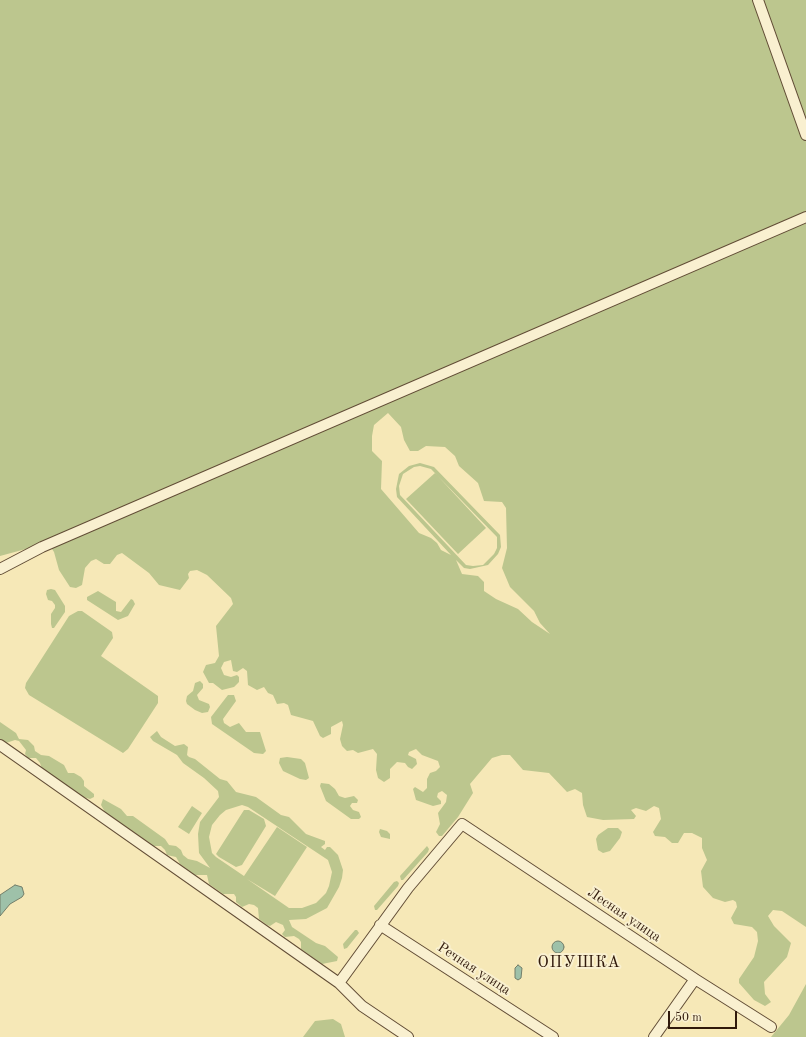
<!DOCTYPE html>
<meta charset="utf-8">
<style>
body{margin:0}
#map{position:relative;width:806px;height:1037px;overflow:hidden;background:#f6e8b7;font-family:"Old Standard TT",serif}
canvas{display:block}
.scale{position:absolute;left:668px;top:1011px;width:69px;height:18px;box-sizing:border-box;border:2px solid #30190b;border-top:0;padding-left:5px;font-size:12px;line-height:14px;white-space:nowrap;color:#30190b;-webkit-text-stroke:3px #f9f0d0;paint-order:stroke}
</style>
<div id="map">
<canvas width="806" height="1037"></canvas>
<div class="scale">50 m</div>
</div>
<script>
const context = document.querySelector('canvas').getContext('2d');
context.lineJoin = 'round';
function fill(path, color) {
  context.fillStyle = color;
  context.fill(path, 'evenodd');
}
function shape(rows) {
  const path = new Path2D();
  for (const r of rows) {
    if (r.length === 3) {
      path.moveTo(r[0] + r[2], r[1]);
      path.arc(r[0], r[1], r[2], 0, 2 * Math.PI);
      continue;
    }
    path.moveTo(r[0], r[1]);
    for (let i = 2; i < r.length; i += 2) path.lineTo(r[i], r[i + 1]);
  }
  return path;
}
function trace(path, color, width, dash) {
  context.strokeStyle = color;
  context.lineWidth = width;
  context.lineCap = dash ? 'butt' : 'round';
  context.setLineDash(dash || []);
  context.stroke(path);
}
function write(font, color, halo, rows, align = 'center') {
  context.font = font + ' "Old Standard TT",serif';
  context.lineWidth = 4;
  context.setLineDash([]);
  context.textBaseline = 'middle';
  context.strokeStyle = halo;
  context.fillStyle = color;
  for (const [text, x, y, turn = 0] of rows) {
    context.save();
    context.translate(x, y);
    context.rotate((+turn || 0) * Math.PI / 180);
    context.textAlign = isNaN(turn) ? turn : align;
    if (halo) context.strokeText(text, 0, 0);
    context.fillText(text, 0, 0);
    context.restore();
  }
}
fill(shape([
 [0,0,806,0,806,927,782,911,773,910,768,916,774,926,791,943,787,957,764,982,765,994,771,1002,765,1006,754,1000,739,983,739,979,754,957,758,941,757,932,752,927,734,924,731,918,737,907,736,902,733,900,725,902,713,898,703,887,701,871,707,860,702,848,702,838,692,833,684,833,678,843,672,843,665,837,655,836,653,832,661,819,659,808,654,806,646,811,636,808,631,810,636,816,634,819,603,820,587,817,583,805,582,793,575,789,567,792,549,773,523,770,510,755,502,755,492,758,470,784,473,793,458,817,442,836,439,836,436,832,440,824,438,813,446,802,447,795,442,791,438,793,437,797,441,801,441,804,433,806,416,800,413,789,415,787,423,792,427,788,427,779,430,773,436,771,440,767,438,761,422,755,416,749,409,752,408,755,416,759,417,764,412,769,408,767,405,763,397,762,390,769,390,778,384,782,378,778,376,770,377,754,373,749,358,753,353,750,347,751,342,746,340,739,343,725,342,721,331,727,331,734,323,738,320,736,313,721,291,715,288,705,284,703,277,704,273,695,268,693,264,687,257,690,248,685,247,671,243,668,237,672,233,671,231,660,224,662,221,668,224,675,231,677,237,675,239,677,239,682,234,687,222,690,213,683,209,683,203,672,206,665,215,663,219,656,216,626,233,604,231,598,207,575,197,570,190,571,188,574,189,578,180,590,159,585,149,573,122,553,117,555,110,564,104,564,96,559,91,561,85,568,82,585,76,588,70,587,59,570,54,552,48,543,0,556],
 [388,413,401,427,404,440,410,451,418,451,426,446,445,447,455,456,459,466,478,483,484,501,502,502,506,508,507,548,502,568,510,587,534,611,540,623,550,634,532,622,518,609,496,599,484,591,484,582,478,576,462,574,456,560,464,568,470,569,488,565,498,554,501,547,500,535,434,467,420,463,409,466,399,474,396,489,397,497,451,555,441,550,437,543,431,538,419,533,381,489,382,461,372,451,372,436,374,425],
 [420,466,431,469,497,537,497,548,494,554,483,565,473,566,466,565,400,495,399,486,403,474,414,467],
 [435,473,486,528,458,554,406,499],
 [51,589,55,590,65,606,65,612,54,628,52,628,51,624,51,614,55,608,55,605,52,601,48,600,46,594,47,590],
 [98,591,116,602,116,611,121,612,131,599,133,600,135,604,128,616,118,620,87,600,87,597],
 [78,611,82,611,112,632,113,638,101,656,158,696,158,703,128,749,123,753,29,695,25,688,26,683,69,616],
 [200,681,203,684,203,688,197,695,199,700,209,704,210,707,208,712,202,713,195,710,187,704,186,701,187,696,193,691,195,683],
 [228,695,234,695,236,701,223,719,224,723,230,727,239,723,246,732,260,732,266,751,263,754,254,753,212,724,211,717],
 [0,722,16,733,19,739,28,740,34,746,35,751,41,755,49,756,64,765,68,773,74,773,81,777,84,781,84,786,94,794,94,797,90,799,83,797,42,769,40,763,36,758,28,758,25,754,26,750,19,741,15,740,6,743,0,739],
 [157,731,161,737,175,746,184,744,188,747,187,755,189,757,195,759,220,779,227,781,236,792,256,797,281,815,289,817,306,834,325,841,325,844,321,847,325,850,327,847,330,847,338,855,343,870,342,878,339,887,327,908,306,919,289,920,292,927,316,943,325,946,338,957,337,961,322,964,301,949,301,942,299,939,294,936,285,937,282,934,285,930,283,925,276,922,270,926,267,925,259,919,258,908,254,905,249,904,242,907,236,902,236,897,234,894,223,894,209,884,207,875,195,875,180,864,176,857,167,855,165,850,161,846,154,846,105,812,101,805,103,799,121,809,127,816,133,816,165,839,169,845,176,846,181,850,183,855,188,859,197,861,210,868,199,853,198,834,200,822,219,797,218,791,204,778,183,763,177,755,153,741,150,737],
 [242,805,248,807,328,860,332,872,329,886,326,893,316,903,302,908,289,908,247,879,275,896,307,847,277,827,244,876,216,857,212,853,209,837,212,825,220,815,226,810],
 [287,757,301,759,305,763,309,778,306,780,300,779,283,771,279,763,280,758],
 [321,783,329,784,335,789,339,796,345,798,354,796,358,800,357,803,352,803,350,806,353,810,359,812,361,817,359,819,351,819,326,801,320,786],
 [192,806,202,813,189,834,178,827],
 [244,810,249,810,264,819,266,826,242,865,236,867,219,857,216,854],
 [608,828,618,828,622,832,620,838,610,851,603,853,598,850,596,839,598,835],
 [380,829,387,831,390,834,390,839,381,837,379,832],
 [427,846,429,849,428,852,403,880,401,880,400,876],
 [397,881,399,883,398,886,377,910,375,910,374,906,394,882],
 [355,930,357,930,359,933,347,948,344,949,343,944],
 [806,984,806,1037,771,1037,789,1015],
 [333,1019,341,1024,345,1037,303,1037,315,1021]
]), '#bcc68e');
const water = shape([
 [15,885,22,887,24,894,22,897,10,904,0,916,0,895,15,885],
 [558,947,6],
 [518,965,522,968,521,978,518,980,515,978,515,968,518,965]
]);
fill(water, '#9ec1a9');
trace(water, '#727e6a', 1);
const street = shape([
 [758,0,806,135],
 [0,569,42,547,806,217],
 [0,745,339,983,362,1006,408,1037],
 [380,925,553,1037],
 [339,983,408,888,462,824,695,979,771,1027],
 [654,1037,695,979]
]);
trace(street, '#624d36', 12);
trace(street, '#f9f0d0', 10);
write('14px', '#30190b', '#f9f0d0', [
 ["Лесная улица",624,915,34],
 ["Речная улица",474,969,33]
]);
context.letterSpacing = '1px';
write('16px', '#30190b', '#f9f0d0', [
 ["ОПУШКА",579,963]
]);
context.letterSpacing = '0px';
</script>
